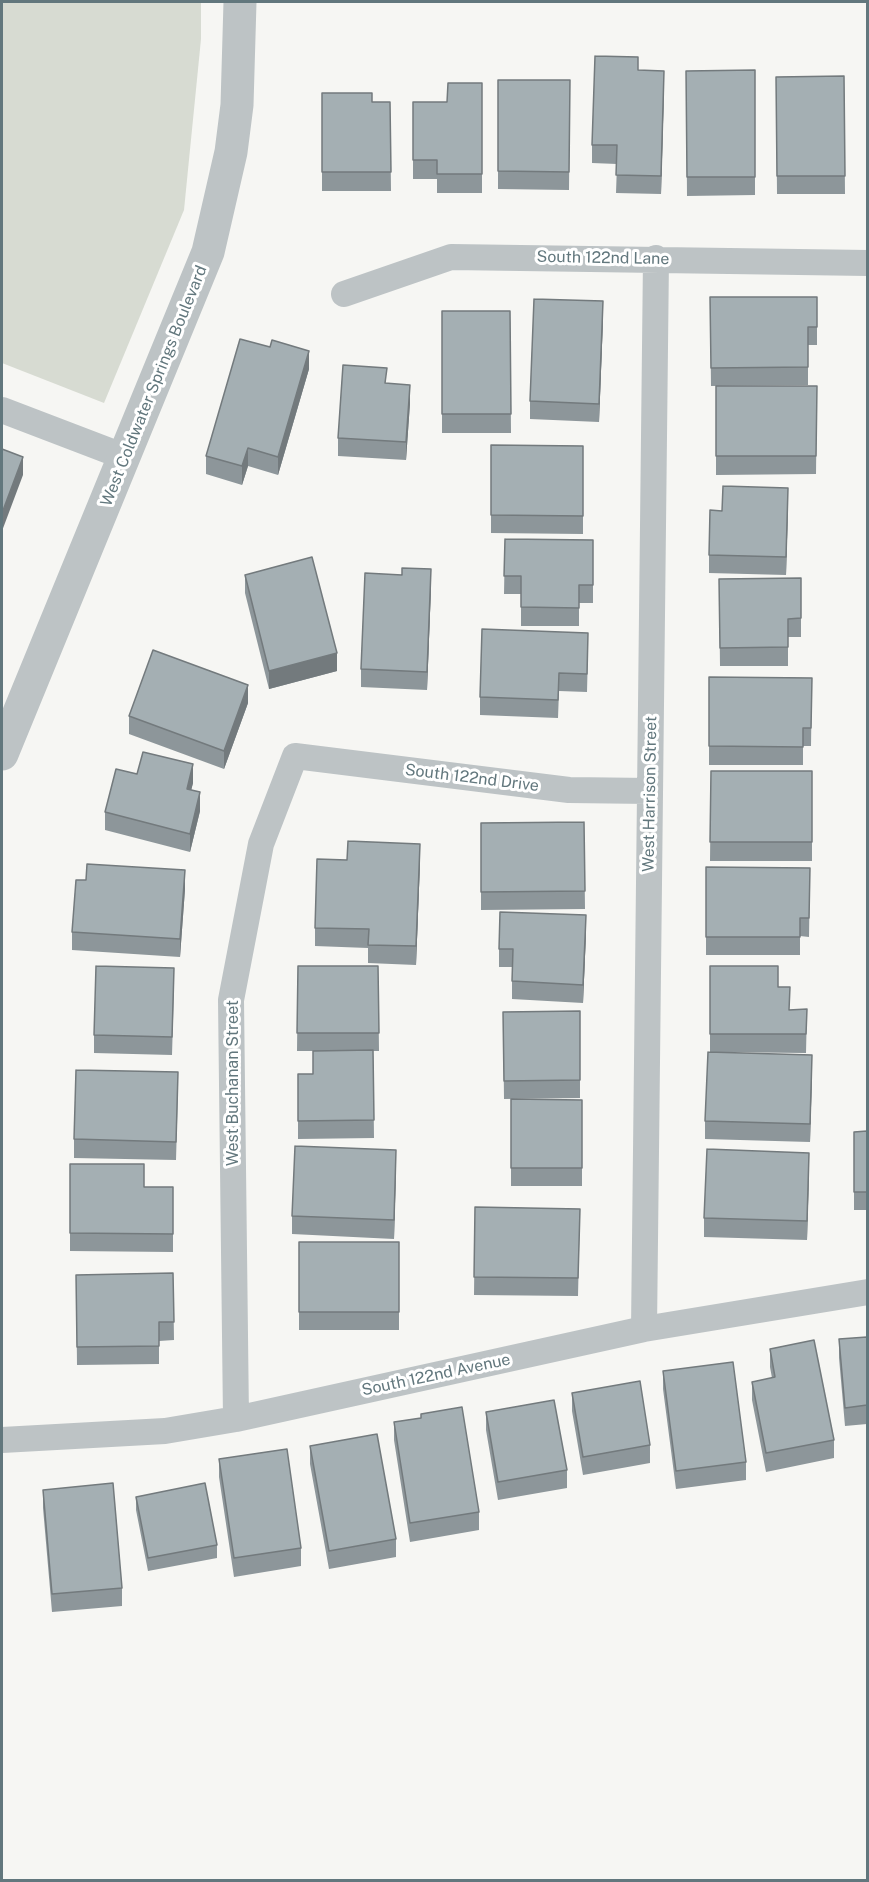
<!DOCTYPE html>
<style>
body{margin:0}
#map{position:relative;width:869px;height:1882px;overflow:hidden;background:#f6f6f3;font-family:"Public Sans",sans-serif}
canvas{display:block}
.frame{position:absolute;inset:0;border:3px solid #62777d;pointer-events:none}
</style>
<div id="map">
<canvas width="869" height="1882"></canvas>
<div class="frame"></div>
</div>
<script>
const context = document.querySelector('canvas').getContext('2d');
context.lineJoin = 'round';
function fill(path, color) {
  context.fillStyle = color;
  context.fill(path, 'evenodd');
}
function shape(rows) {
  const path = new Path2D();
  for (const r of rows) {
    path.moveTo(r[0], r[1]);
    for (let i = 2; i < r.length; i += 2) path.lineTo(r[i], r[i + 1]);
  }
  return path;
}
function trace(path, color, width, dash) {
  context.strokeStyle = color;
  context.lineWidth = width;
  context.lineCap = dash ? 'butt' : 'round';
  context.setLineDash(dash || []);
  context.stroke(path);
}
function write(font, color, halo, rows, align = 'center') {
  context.font = font + ' "Public Sans",sans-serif';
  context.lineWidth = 6;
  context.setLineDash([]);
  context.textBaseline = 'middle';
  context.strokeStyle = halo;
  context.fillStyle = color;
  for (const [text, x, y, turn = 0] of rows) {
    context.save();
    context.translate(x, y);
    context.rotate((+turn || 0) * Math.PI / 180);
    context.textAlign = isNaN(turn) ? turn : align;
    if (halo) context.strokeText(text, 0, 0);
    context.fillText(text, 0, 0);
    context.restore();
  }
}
fill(shape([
 [2,2,201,2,201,39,184,210,104,403,2,363]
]), '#d7dbd2');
trace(shape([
 [344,294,451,257,868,263],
 [2,410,125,457],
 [644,1329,656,258],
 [236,1419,231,1000,261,844,295,756,569,790,650,791],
 [2,1440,165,1431,236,1419,644,1329,868,1292]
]), '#bdc3c5', 26);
trace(shape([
 [2,754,208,252,231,152,237,105,240,2]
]), '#bdc3c5', 33);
fill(shape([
 [638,70,664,89,661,194,616,193,617,164,592,163,592,145],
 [755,70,755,195,687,196,686,71],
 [844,76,845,194,777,194,776,77],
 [498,80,570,80,569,190,498,189],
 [482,83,482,193,437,193,437,179,413,179,413,102,447,102],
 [322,93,372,102,390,102,391,191,322,191],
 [710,297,817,297,817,345,808,345,808,385,711,386],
 [442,311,510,311,511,433,442,433],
 [603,319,599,422,530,419,530,401],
 [270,347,309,369,278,475,248,466,242,485,206,474,206,456],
 [716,386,817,386,816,474,716,475],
 [410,403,406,460,338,456,338,438],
 [491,445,583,446,583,534,491,533],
 [788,506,786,575,709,573,709,555,722,511],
 [505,539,593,540,593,603,579,603,579,626,521,626,521,594,504,594],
 [245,575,337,671,269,689,245,593],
 [801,578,801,637,788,637,788,666,720,666,719,579],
 [431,587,427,690,361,687,361,669],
 [588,651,587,692,559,691,558,718,480,715,480,697],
 [709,677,812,678,811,746,803,746,803,765,709,765],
 [248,703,224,769,129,734,129,716],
 [711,771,812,771,812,861,710,861],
 [137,774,193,783,191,790,200,811,190,852,105,830,105,812],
 [584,822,585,909,481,910,481,823],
 [420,862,416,965,368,963,368,948,315,946,315,928],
 [706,867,810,868,809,937,800,936,800,955,706,955],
 [185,889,180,957,72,950,72,932],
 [586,933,583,1003,512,999,512,967,499,967,499,949],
 [298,966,378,966,379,1051,373,1051,374,1138,298,1139,298,1074,313,1074,313,1051,297,1051],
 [710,966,778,987,789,1010,807,1009,806,1053,710,1052],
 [174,987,172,1055,94,1053,94,1035],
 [580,1011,580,1098,504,1099,503,1012],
 [812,1073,810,1142,705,1139,705,1121],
 [178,1090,176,1160,74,1158,74,1139],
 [511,1099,582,1100,582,1186,511,1186],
 [867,1131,867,1210,854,1210,854,1132],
 [70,1164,144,1187,173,1187,173,1252,70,1251],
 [396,1168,394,1239,292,1234,292,1216],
 [809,1171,807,1240,704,1237,704,1218],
 [475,1207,580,1209,578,1296,474,1295],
 [299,1242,399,1242,399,1330,299,1330],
 [173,1273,174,1340,159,1341,159,1364,77,1365,76,1275],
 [867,1337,867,1424,845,1426,839,1358,839,1339],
 [770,1349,834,1440,834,1458,766,1472,752,1400,752,1382,772,1378,770,1367],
 [663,1371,746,1462,746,1480,676,1489,663,1389],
 [572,1393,650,1445,650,1463,583,1475,572,1411],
 [486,1412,567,1470,567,1488,498,1500,486,1430],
 [421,1418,479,1512,479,1530,410,1542,394,1440,394,1422],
 [310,1446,396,1539,396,1557,329,1569,310,1464],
 [219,1459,301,1548,301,1566,234,1577,219,1477],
 [43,1490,122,1588,122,1606,52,1612,43,1508],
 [136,1497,217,1545,217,1558,148,1571,136,1510]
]), '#8d969a');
fill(shape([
 [664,71,664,89,661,194,661,176],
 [603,301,603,319,599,422,599,404],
 [309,351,309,369,278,475,278,457],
 [410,385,410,403,406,460,406,442],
 [248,448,248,466,242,485,242,466],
 [23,457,23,475,2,531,2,513],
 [788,488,788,506,786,575,786,557],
 [431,569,431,587,427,690,427,672],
 [337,653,337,671,269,689,269,671],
 [248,685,248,703,224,769,224,751],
 [193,764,193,783,187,807,187,789],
 [200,792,200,811,190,852,190,834],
 [420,844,420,862,416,965,416,946],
 [185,870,185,889,180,957,180,939],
 [586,915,586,933,583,1003,583,985],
 [812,1055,812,1073,810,1142,810,1124],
 [396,1150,396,1168,394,1239,394,1220],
 [809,1153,809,1171,807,1240,807,1221]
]), '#737a7d');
const building = shape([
 [595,56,638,57,638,70,664,71,661,176,616,175,617,145,592,145,595,56],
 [755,70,755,177,687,177,686,71,755,70],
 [844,76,845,176,777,176,776,77,844,76],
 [498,80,570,80,569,172,498,171,498,80],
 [448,83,482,83,482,174,437,174,437,160,413,160,413,102,447,102,448,83],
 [322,93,372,93,372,102,390,102,391,172,322,172,322,93],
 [710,297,817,297,817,327,808,327,808,367,711,368,710,297],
 [534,299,603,301,599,404,530,401,534,299],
 [442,311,510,311,511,414,442,414,442,311],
 [240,339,270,347,272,340,309,351,278,457,248,448,242,466,206,456,240,339],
 [343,365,387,368,385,383,410,385,406,442,338,438,343,365],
 [716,386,817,386,816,456,716,456,716,386],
 [491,445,583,446,583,516,491,515,491,445],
 [2,449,23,457,2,513,2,449],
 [723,486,788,488,786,557,709,555,710,510,722,511,723,486],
 [505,539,593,540,593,585,579,585,579,608,521,607,521,576,504,576,505,539],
 [312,557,337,653,269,671,245,575,312,557],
 [402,568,431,569,427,672,361,669,365,573,402,575,402,568],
 [801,578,801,618,788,619,788,647,720,648,719,579,801,578],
 [482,629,588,633,587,674,559,673,558,700,480,697,482,629],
 [153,650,248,685,224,751,129,716,153,650],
 [709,677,812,678,811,728,803,728,803,747,709,746,709,677],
 [143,752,193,764,187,789,200,792,190,834,105,812,116,769,137,774,143,752],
 [711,771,812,771,812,842,710,842,711,771],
 [584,822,585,891,481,892,481,823,584,822],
 [348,841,420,844,416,946,368,945,369,929,315,928,317,859,347,860,348,841],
 [87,864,185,870,180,939,72,932,76,880,86,880,87,864],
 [706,867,810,868,809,918,800,918,800,937,706,937,706,867],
 [500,912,586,915,583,985,512,981,513,949,499,949,500,912],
 [96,966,174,968,172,1037,94,1035,96,966],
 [298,966,378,966,379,1033,297,1033,298,966],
 [710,966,778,966,778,987,790,987,789,1010,807,1009,806,1034,710,1034,710,966],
 [580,1011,580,1080,504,1081,503,1012,580,1011],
 [373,1050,374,1120,298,1121,298,1074,313,1074,313,1051,373,1050],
 [708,1052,812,1055,810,1124,705,1121,708,1052],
 [76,1070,178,1072,176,1142,74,1139,76,1070],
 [511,1099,582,1100,582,1168,511,1168,511,1099],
 [867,1131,867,1192,854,1192,854,1132,867,1131],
 [295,1146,396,1150,394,1220,292,1216,295,1146],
 [707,1149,809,1153,807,1221,704,1218,707,1149],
 [70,1164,144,1164,144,1187,173,1187,173,1234,70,1233,70,1164],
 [475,1207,580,1209,578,1278,474,1277,475,1207],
 [299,1242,399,1242,399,1312,299,1312,299,1242],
 [173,1273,174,1322,159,1322,159,1346,77,1347,76,1275,173,1273],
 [867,1337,867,1405,845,1408,839,1339,867,1337],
 [814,1340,834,1440,766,1453,752,1382,775,1377,770,1349,814,1340],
 [733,1362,746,1462,676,1471,663,1371,733,1362],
 [640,1381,650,1445,583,1457,572,1393,640,1381],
 [554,1400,567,1470,498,1482,486,1412,554,1400],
 [462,1407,479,1512,410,1523,394,1422,421,1418,421,1414,462,1407],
 [377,1434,396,1539,329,1551,310,1446,377,1434],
 [287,1449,301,1548,234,1558,219,1459,287,1449],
 [113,1483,122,1588,52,1594,43,1490,113,1483],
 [205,1483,217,1545,148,1558,136,1497,205,1483]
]);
fill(building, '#a4afb3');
trace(building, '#737a7d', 1.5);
write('16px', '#62777d', '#fff', [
 ["South 122nd Lane",603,258,1],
 ["West Coldwater Springs Boulevard",154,386,-68],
 ["South 122nd Drive",472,778,7],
 ["West Harrison Street",650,794,-89],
 ["West Buchanan Street",233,1083,-90],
 ["South 122nd Avenue",436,1375,-12]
]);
</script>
